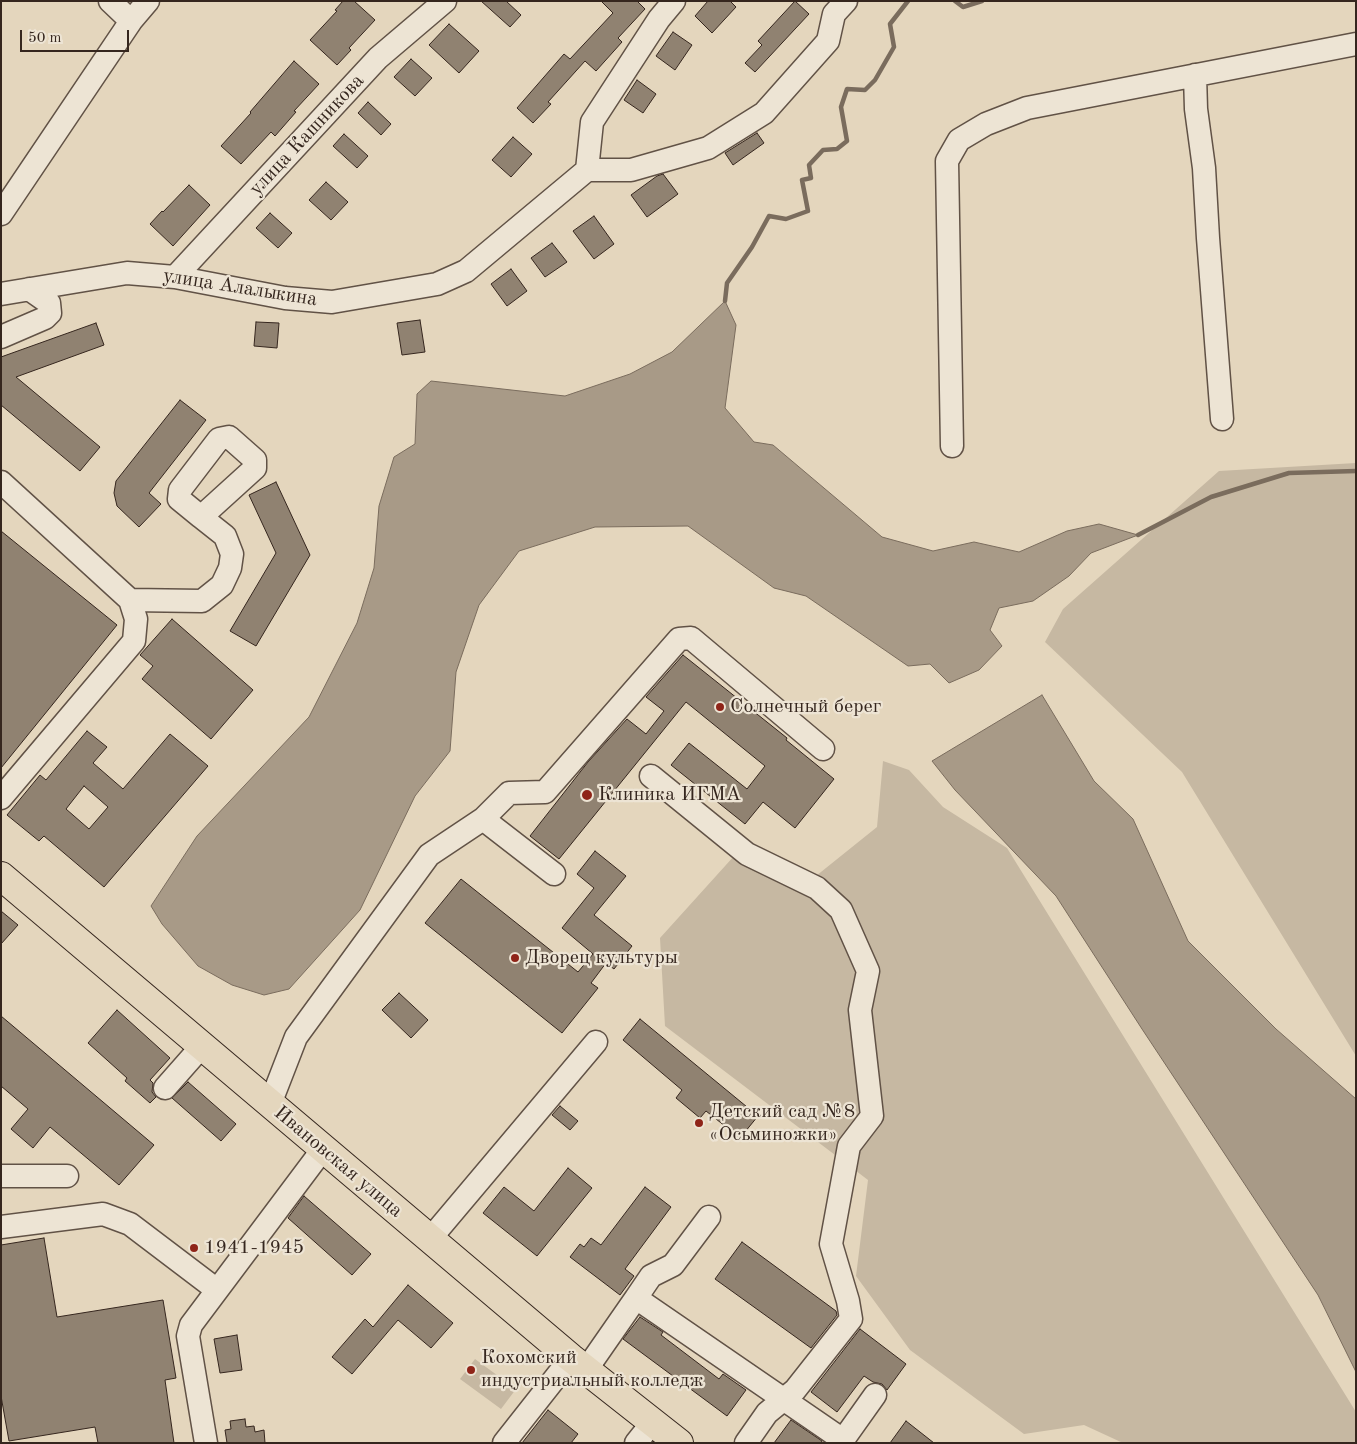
<!DOCTYPE html>
<meta charset="utf-8">
<style>
body{margin:0}
#map{position:relative;width:1357px;height:1444px;overflow:hidden;background:#e4d6bd;font-family:"Old Standard TT",serif}
canvas{display:block}
.frame{position:absolute;inset:0;border:2px solid #35261e;pointer-events:none}
.scale{position:absolute;left:20px;top:30px;width:109px;height:22px;box-sizing:border-box;border:2px solid #35261e;border-top:0;padding-left:6px;font-size:15px;line-height:18px;white-space:nowrap;color:#35261e;-webkit-text-stroke:4px #ede4d4;paint-order:stroke}
</style>
<div id="map">
<canvas width="1357" height="1444"></canvas>
<div class="frame"></div>
<div class="scale">50 m</div>
</div>
<script>
const context = document.querySelector('canvas').getContext('2d');
context.lineJoin = 'round';
function fill(path, color) {
  context.fillStyle = color;
  context.fill(path, 'evenodd');
}
function shape(rows) {
  const path = new Path2D();
  for (const r of rows) {
    path.moveTo(r[0], r[1]);
    for (let i = 2; i < r.length; i += 2) path.lineTo(r[i], r[i + 1]);
  }
  return path;
}
function trace(path, color, width, dash) {
  context.strokeStyle = color;
  context.lineWidth = width;
  context.lineCap = dash ? 'butt' : 'round';
  context.setLineDash(dash || []);
  context.stroke(path);
}
function write(font, color, halo, rows, align = 'center') {
  context.font = font + ' "Old Standard TT",serif';
  context.lineWidth = 4.5;
  context.setLineDash([]);
  context.textBaseline = 'middle';
  context.strokeStyle = halo;
  context.fillStyle = color;
  for (const [text, x, y, turn = 0] of rows) {
    context.save();
    context.translate(x, y);
    context.rotate((+turn || 0) * Math.PI / 180);
    context.textAlign = isNaN(turn) ? turn : align;
    if (halo) context.strokeText(text, 0, 0);
    context.fillText(text, 0, 0);
    context.restore();
  }
}
fill(shape([
 [1356,463,1356,1056,1182,772,1045,642,1063,609,1219,471],
 [883,761,909,770,943,807,1007,848,1356,1412,1356,1443,1123,1443,1084,1425,1024,1434,910,1350,856,1276,868,1180,665,1026,660,938,744,845,816,876,877,827],
 [475,1359,516,1389,501,1409,460,1379]
]), '#c6b8a2');
const water = shape([
 [725,301,736,325,725,408,754,442,773,445,882,537,933,551,974,542,1019,552,1067,531,1099,524,1138,535,1091,553,1069,576,1033,601,999,608,990,630,1002,646,979,670,949,683,930,664,908,666,806,596,774,588,688,526,595,527,519,551,479,605,456,672,450,751,415,796,360,910,289,989,264,995,232,985,198,966,162,924,151,906,197,836,309,717,357,623,374,568,379,506,394,457,415,444,417,394,431,381,565,396,630,374,672,352,725,301],
 [1042,695,1094,781,1133,819,1188,941,1276,1029,1356,1099,1356,1372,1318,1295,1142,1029,1056,896,955,790,932,761,1042,695]
]);
fill(water, '#a89a87');
trace(water, '#7a6c5d', 1);
trace(shape([
 [955,1,963,7,982,1],
 [725,301,727,283,752,247,769,216,786,219,808,211,802,180,811,178,809,165,823,150,837,149,847,141,841,107,847,89,865,90,875,80,894,47,890,24,908,1],
 [1138,535,1211,497,1289,473,1356,471]
]), '#7a6c5d', 4.5);
const building = shape([
 [343,1,354,1,375,20,349,48,351,50,337,65,310,40,337,11,335,10,343,1],
 [481,1,506,1,521,15,510,27,481,1],
 [601,1,637,1,645,9,618,38,622,42,596,71,585,61,548,102,551,104,533,123,517,108,564,54,570,59,613,13,601,1],
 [708,1,730,1,736,7,712,33,695,16,708,1],
 [795,1,809,14,755,72,745,63,762,45,758,41,795,1],
 [449,24,479,51,459,73,429,45,449,24],
 [673,32,692,45,675,70,656,56,673,32],
 [411,59,432,78,415,96,394,77,411,59],
 [294,61,319,84,294,111,296,112,275,136,271,132,241,164,221,146,251,113,250,112,294,61],
 [637,80,656,94,643,113,624,100,637,80],
 [368,102,391,124,381,135,358,113,368,102],
 [757,133,764,143,733,165,725,153,757,133],
 [344,134,368,156,357,168,333,146,344,134],
 [513,137,532,154,511,177,492,160,513,137],
 [663,174,678,194,647,217,631,195,657,176,663,174],
 [326,182,348,202,331,220,309,200,326,182],
 [189,185,210,205,173,246,150,224,162,211,163,212,189,185],
 [270,213,292,233,278,248,256,228,270,213],
 [594,216,614,244,594,259,573,231,594,216],
 [552,243,567,262,545,277,531,258,552,243],
 [511,269,527,291,507,306,491,284,511,269],
 [420,320,425,352,402,355,397,323,420,320],
 [256,322,279,323,277,348,254,346,256,322],
 [96,323,104,345,16,377,100,447,80,471,1,405,1,357,96,323],
 [180,400,206,420,149,493,161,504,139,527,117,506,114,493,116,481,180,400],
 [276,482,310,555,256,646,230,631,276,553,249,495,276,482],
 [1,531,117,625,1,768,1,531],
 [172,619,253,690,211,739,142,679,153,666,140,655,172,619],
 [683,655,787,738,786,740,834,779,795,828,763,802,745,824,671,765,689,743,747,789,765,766,686,702,559,859,530,836,588,762,627,719,646,734,664,711,646,697,683,655],
 [87,731,107,747,93,763,123,789,170,734,208,766,104,887,44,836,39,841,7,815,40,775,46,780,87,731],
 [84,786,108,807,89,829,66,809,84,786],
 [595,851,626,876,594,915,632,946,614,969,606,963,591,983,598,988,562,1033,425,923,461,879,578,972,593,954,562,928,594,888,577,874,595,851],
 [1,911,18,925,1,944,1,911],
 [399,993,428,1020,411,1038,382,1010,399,993],
 [117,1010,170,1058,150,1080,153,1083,152,1092,156,1097,150,1103,125,1081,127,1078,88,1043,117,1010],
 [1,1016,154,1145,119,1185,50,1127,33,1148,11,1129,28,1109,1,1086,1,1016],
 [640,1019,758,1116,740,1138,706,1111,700,1118,676,1098,682,1090,623,1040,640,1019],
 [188,1082,236,1124,221,1141,172,1098,188,1082],
 [560,1106,578,1121,570,1130,552,1115,560,1106],
 [568,1168,592,1188,537,1256,483,1213,504,1187,534,1211,568,1168],
 [645,1187,671,1207,625,1269,634,1276,620,1295,570,1257,580,1244,584,1247,591,1238,601,1245,645,1187],
 [304,1196,371,1254,352,1275,288,1218,304,1196],
 [44,1238,57,1317,163,1300,176,1378,165,1380,174,1443,98,1443,95,1427,9,1441,1,1396,1,1245,44,1238],
 [742,1242,836,1311,837,1315,811,1348,715,1279,742,1242],
 [408,1285,453,1323,431,1348,398,1320,352,1374,332,1357,365,1319,373,1327,408,1285],
 [640,1317,663,1332,661,1335,719,1379,723,1374,746,1390,727,1416,623,1339,640,1317],
 [860,1329,906,1364,887,1390,882,1384,873,1382,864,1376,837,1412,811,1392,860,1329],
 [237,1335,242,1370,220,1373,214,1339,237,1335],
 [548,1410,578,1434,571,1443,522,1443,548,1410],
 [245,1419,246,1427,254,1426,255,1432,264,1430,265,1443,227,1443,225,1430,231,1429,230,1421,245,1419],
 [791,1420,822,1441,821,1443,774,1443,791,1420],
 [906,1421,934,1443,890,1443,906,1421]
]);
fill(building, '#908271');
trace(building, '#35261e', 1);
const minor = shape([
 [110,1,131,21],
 [1195,75,1196,109,1204,168,1208,238,1222,419],
 [587,170,592,122,659,19,674,1],
 [1,214,131,21,148,1],
 [175,277,378,58,445,1],
 [1,294,127,273,175,277,285,298,332,302,437,284,466,271,587,170,631,170,708,148,764,113,828,41,834,14,846,1],
 [1,337,45,318,50,313,49,303,29,289],
 [952,446,947,161,959,140,986,124,1027,108,1356,44],
 [1,482,130,600,136,619,134,641,1,798],
 [130,600,202,601,222,585,230,568,232,554,225,536,201,517,255,468,255,460,229,437,219,439,180,490,179,499,201,517],
 [651,776,747,854,817,888,841,910,868,971,860,1010,872,1116,849,1146,831,1244,848,1301,851,1319,795,1390,767,1413,746,1443],
 [483,819,554,874],
 [165,1088,202,1046],
 [270,1104,296,1037,429,855,483,819,509,793,545,792,679,639,691,638,823,749],
 [1,1176,67,1176],
 [709,1217,673,1265,651,1276,636,1298,843,1440,875,1395],
 [1,1227,103,1214,130,1224,217,1290],
 [430,1239,596,1042],
 [586,1370,636,1298],
 [206,1443,188,1336,191,1325,323,1149],
 [504,1443,571,1358],
 [636,1443,652,1423]
]);
const major = shape([
 [1,876,571,1358,679,1443]
]);
trace(minor, '#615246', 25);
trace(major, '#35261e', 30);
trace(minor, '#ede4d4', 22);
trace(major, '#e4d6bd', 28);
for (const [x, y, r, color] of [
 [720,707,5,"#8f2418"],
 [587,795,6,"#8f2418"],
 [515,958,5,"#8f2418"],
 [699,1123,5,"#8f2418"],
 [194,1248,5,"#8f2418"],
 [471,1370,5,"#8f2418"]
]) {
  const dot = new Path2D();
  dot.arc(x, y, r, 0, 2 * Math.PI);
  context.fillStyle = color;
  context.fill(dot);
  trace(dot, '#ede4d4', 2);
}
write('20px', '#35261e', '#ede4d4', [
 ["улица Кашникова",307,135,-47],
 ["улица Алалыкина",240,288,9],
 ["Ивановская улица",338,1162,40]
]);
write('20px', '#35261e', '#ede4d4', [
 ["Солнечный берег",730,707],
 ["Клиника ИГМА",598,795],
 ["Дворец культуры",525,958],
 ["Детский сад №8",709,1112],
 ["«Осьминожки»",709,1135],
 ["1941-1945",204,1248],
 ["Кохомский",481,1358],
 ["индустриальный колледж",481,1381]
], 'left');
</script>
